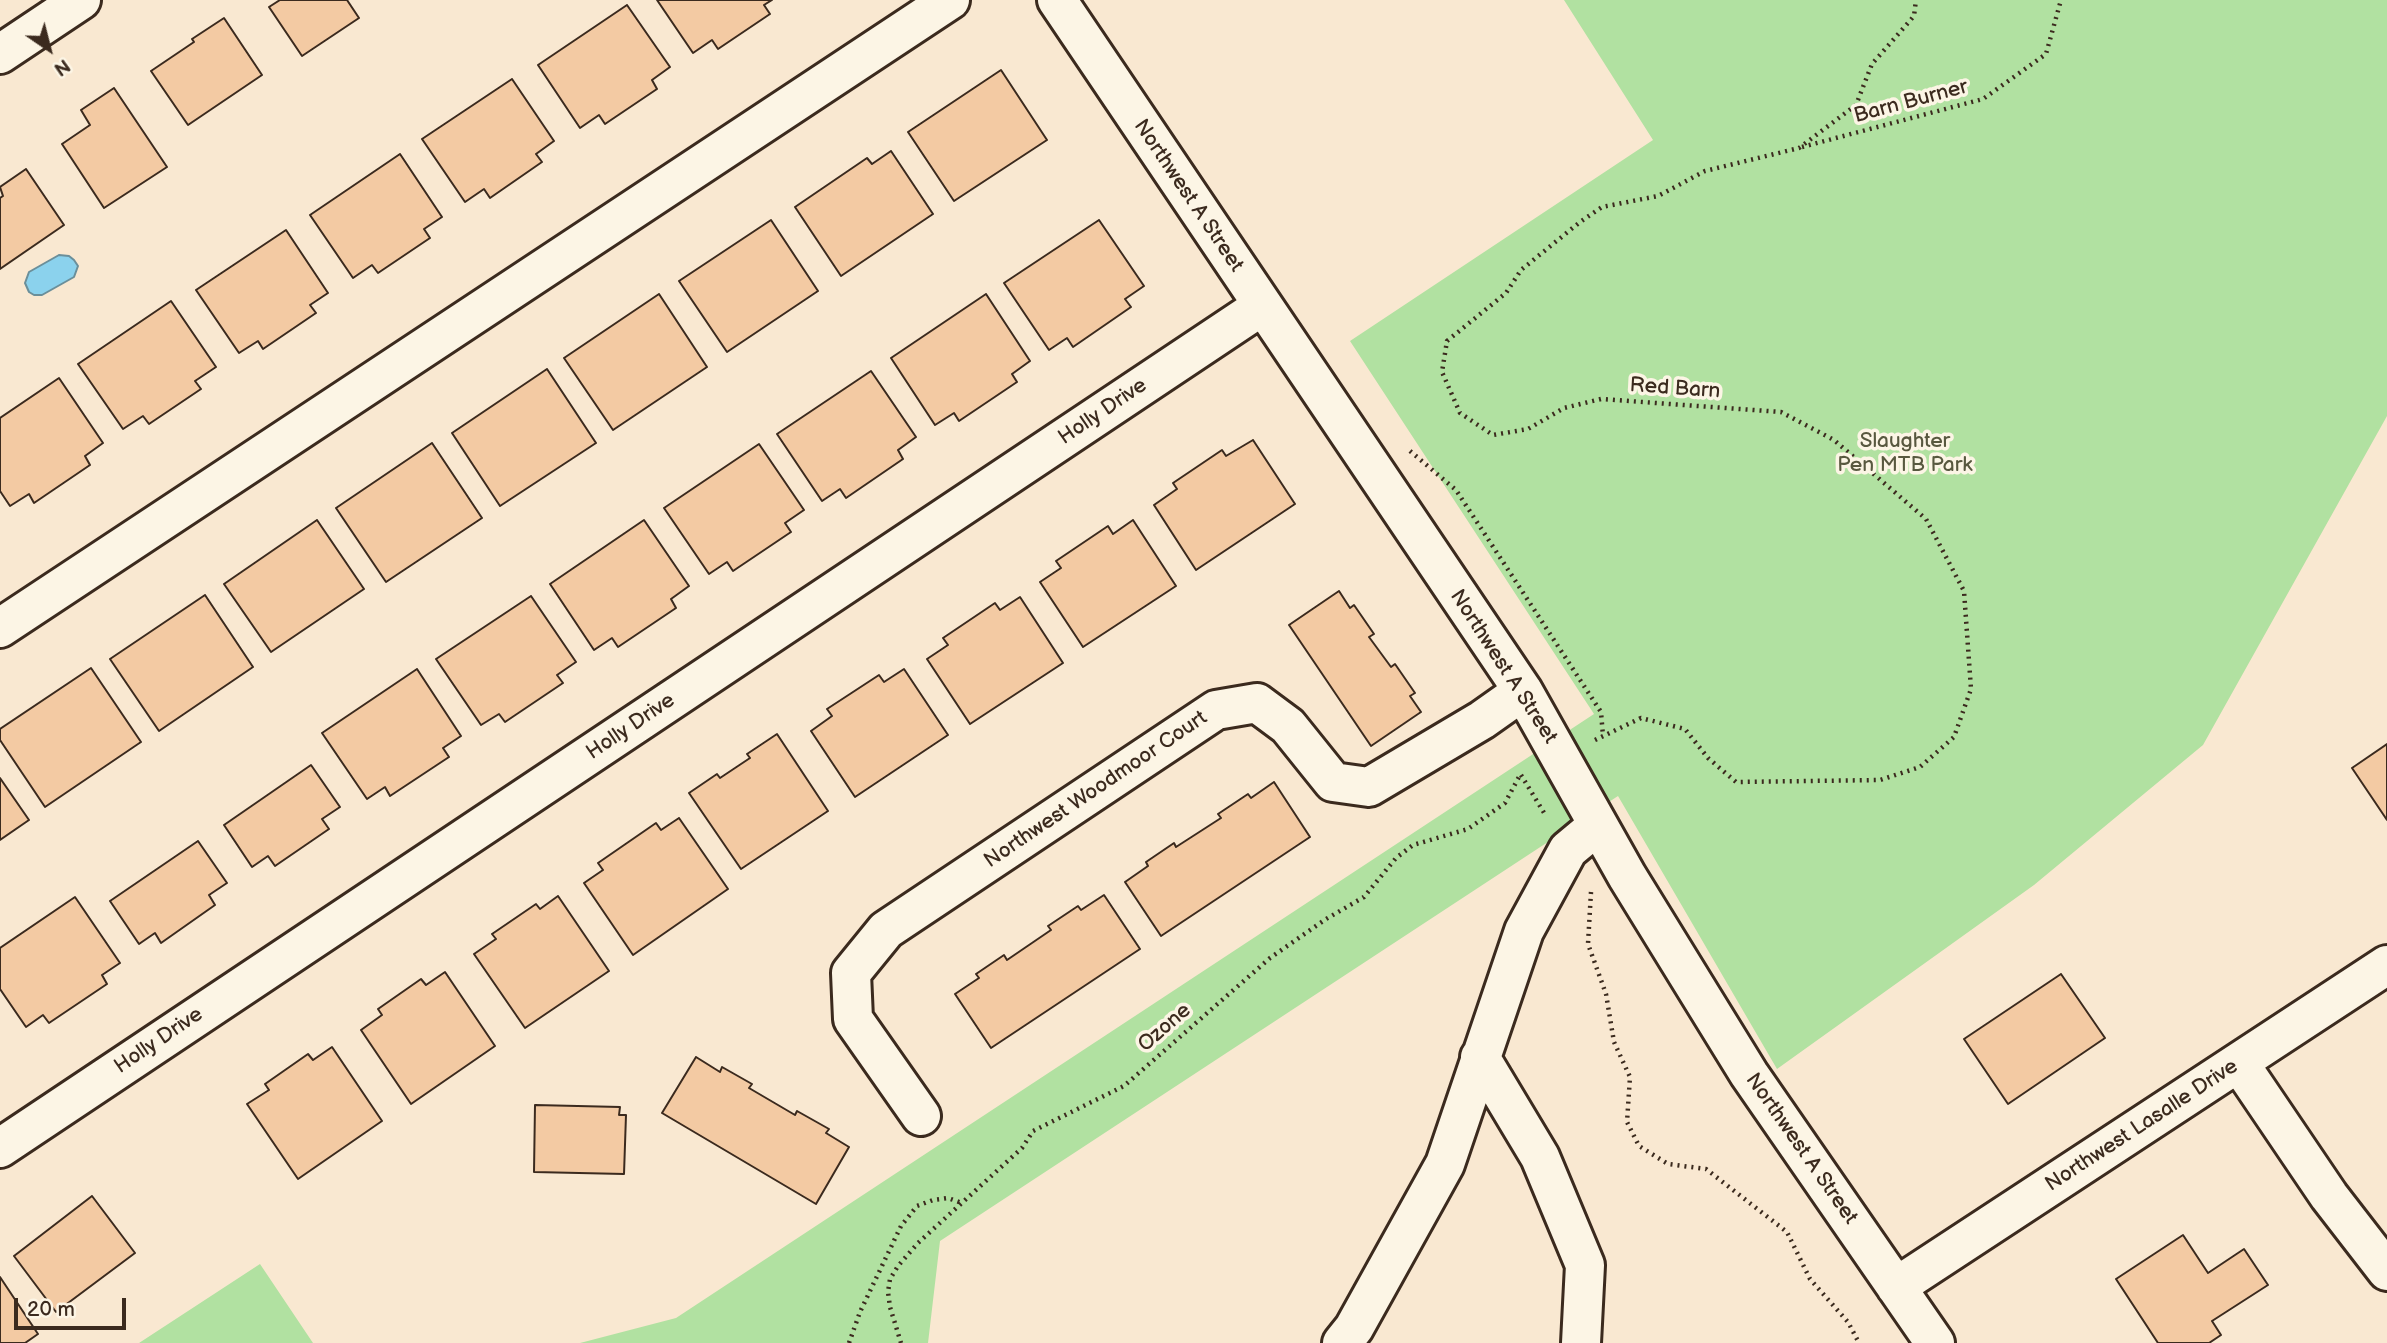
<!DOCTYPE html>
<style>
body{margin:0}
#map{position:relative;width:2387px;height:1343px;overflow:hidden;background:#f9e8d1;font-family:"Balsamiq Sans",sans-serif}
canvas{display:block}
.north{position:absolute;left:14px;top:14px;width:70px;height:70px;-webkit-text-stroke:5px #fcf5e5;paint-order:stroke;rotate:145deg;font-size:19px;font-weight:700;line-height:28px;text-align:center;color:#3b2a1e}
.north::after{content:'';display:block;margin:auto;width:24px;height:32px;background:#3b2a1e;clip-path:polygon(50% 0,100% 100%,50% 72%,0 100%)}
.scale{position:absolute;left:14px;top:1298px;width:112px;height:32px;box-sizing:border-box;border:4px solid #3b2a1e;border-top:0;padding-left:9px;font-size:21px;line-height:24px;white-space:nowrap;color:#3b2a1e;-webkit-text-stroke:5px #fcf5e5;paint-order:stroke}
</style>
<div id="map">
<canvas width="2387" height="1343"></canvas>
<div class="north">N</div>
<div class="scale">20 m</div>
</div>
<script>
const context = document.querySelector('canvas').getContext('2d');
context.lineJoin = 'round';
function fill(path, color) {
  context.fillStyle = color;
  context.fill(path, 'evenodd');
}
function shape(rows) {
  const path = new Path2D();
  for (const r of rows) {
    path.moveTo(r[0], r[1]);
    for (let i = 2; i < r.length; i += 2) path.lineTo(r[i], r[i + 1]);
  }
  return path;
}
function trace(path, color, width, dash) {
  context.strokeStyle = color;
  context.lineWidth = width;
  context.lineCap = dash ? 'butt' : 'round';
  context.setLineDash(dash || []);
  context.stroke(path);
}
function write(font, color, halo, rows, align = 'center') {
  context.font = font + ' "Balsamiq Sans",sans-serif';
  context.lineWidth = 7;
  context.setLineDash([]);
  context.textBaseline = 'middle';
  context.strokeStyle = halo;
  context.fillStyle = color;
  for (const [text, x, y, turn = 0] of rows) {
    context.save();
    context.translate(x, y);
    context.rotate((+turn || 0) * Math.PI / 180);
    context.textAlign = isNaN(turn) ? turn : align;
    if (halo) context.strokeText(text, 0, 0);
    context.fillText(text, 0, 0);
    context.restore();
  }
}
fill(shape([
 [1564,0,2387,0,2387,416,2203,745,2034,885,1777,1069,1618,796,940,1241,928,1343,580,1343,676,1318,1594,714,1350,341,1653,140],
 [260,1264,313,1343,139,1343]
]), '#b1e1a1');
const water = shape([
 [59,255,69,256,74,260,78,266,74,277,42,295,34,295,29,292,25,283,29,272,59,255]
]);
fill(water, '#8bd2ed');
trace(water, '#6b8f9a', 2);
const building = shape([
 [280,0,347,0,359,18,302,56,269,7,280,0],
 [657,0,772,0,764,5,770,14,718,49,712,40,693,53,657,0],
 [627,5,670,67,652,80,657,89,605,124,599,115,580,128,538,65,627,5],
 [224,18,262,75,188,125,151,71,194,42,192,39,224,18],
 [1001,70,1047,140,954,201,908,132,1001,70],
 [512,79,554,141,536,154,542,162,490,198,484,189,465,202,422,139,512,79],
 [114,88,167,167,104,208,62,144,90,125,81,110,114,88],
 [891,151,933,214,841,276,795,207,867,158,872,164,891,151],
 [400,154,442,217,424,229,430,238,378,273,372,265,353,278,310,215,400,154],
 [26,169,64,225,0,269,0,198,3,196,0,187,26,169],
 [771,220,818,291,727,352,679,281,771,220],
 [1099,220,1144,286,1125,299,1131,307,1073,347,1067,338,1049,350,1004,283,1099,220],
 [286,230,328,293,310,305,316,313,263,349,258,341,239,353,196,290,286,230],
 [659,294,707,367,613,430,564,358,659,294],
 [986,294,1030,361,1012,374,1017,382,959,421,954,413,935,425,891,358,986,294],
 [171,301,216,367,195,381,201,389,149,424,143,416,123,429,78,364,171,301],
 [547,369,596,443,500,506,452,433,547,369],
 [871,371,916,437,898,450,903,459,846,498,840,489,822,501,777,434,871,371],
 [59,378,103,443,85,456,90,465,34,503,29,494,10,506,0,491,0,418,59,378],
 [1253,440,1295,504,1196,570,1154,505,1177,489,1173,483,1222,450,1226,456,1253,440],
 [432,443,482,518,386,582,336,508,432,443],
 [759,444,804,510,785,523,791,532,733,571,727,562,709,574,664,508,759,444],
 [317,520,364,589,271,652,224,584,317,520],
 [644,520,689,586,671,599,676,608,618,647,612,638,594,650,550,584,644,520],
 [1133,520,1176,586,1083,647,1040,582,1061,568,1056,561,1108,526,1113,534,1133,520],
 [1339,591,1350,608,1354,605,1374,634,1369,637,1391,667,1395,664,1415,693,1410,696,1421,712,1371,746,1289,625,1339,591],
 [205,595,253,667,159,731,110,659,205,595],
 [531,596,576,662,557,675,563,683,505,722,499,714,481,725,436,659,531,596],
 [1020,597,1063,663,970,724,927,659,948,645,943,638,995,603,1000,610,1020,597],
 [91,668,141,742,45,807,0,740,0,729,91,668],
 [417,669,461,736,443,748,449,757,390,796,385,787,367,799,322,733,417,669],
 [904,669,948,735,855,797,811,731,832,716,827,709,879,675,884,682,904,669],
 [777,734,828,811,741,869,689,793,717,774,720,778,750,758,747,754,777,734],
 [2387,744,2387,820,2352,768,2387,744],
 [311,765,340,807,322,819,329,829,275,866,268,856,252,867,224,825,311,765],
 [0,778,29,820,0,840,0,778],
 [1274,782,1310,837,1161,936,1125,882,1148,866,1146,862,1174,843,1176,847,1221,818,1218,814,1248,794,1251,798,1274,782],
 [679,818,728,889,633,955,584,883,603,870,598,863,656,823,661,830,679,818],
 [198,841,227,883,209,895,215,905,161,943,155,933,139,944,110,901,198,841],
 [1104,895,1140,949,991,1048,955,994,979,978,976,974,1004,955,1007,960,1051,930,1048,926,1078,906,1081,910,1104,895],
 [558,896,609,971,525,1028,474,954,496,939,492,934,536,904,540,909,558,896],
 [75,897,120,963,102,975,107,984,49,1023,43,1015,26,1027,0,989,0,948,75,897],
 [445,972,495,1046,411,1104,361,1030,382,1015,378,1009,421,979,426,985,445,972],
 [2061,974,2105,1038,2008,1104,1964,1039,2061,974],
 [332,1047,382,1121,298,1179,247,1104,269,1090,265,1084,308,1054,313,1060,332,1047],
 [696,1057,720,1072,722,1067,752,1084,749,1088,795,1115,797,1111,829,1129,826,1133,849,1147,816,1204,662,1113,696,1057],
 [535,1105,620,1107,619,1115,626,1115,624,1174,534,1172,535,1105],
 [92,1196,135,1253,56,1312,14,1256,92,1196],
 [2183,1235,2208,1273,2244,1249,2268,1285,2212,1321,2221,1335,2209,1343,2158,1343,2116,1279,2183,1235],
 [0,1277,38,1334,25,1343,0,1343,0,1277]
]);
fill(building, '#f3caa3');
trace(building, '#3b2a1e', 2);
const minor = shape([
 [1057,0,1523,691,1627,876,1749,1074,1935,1343],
 [0,54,81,0],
 [0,628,950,0],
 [1480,1057,1540,1157,1585,1265,1581,1343],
 [2239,1063,2329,1196,2387,1271],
 [921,1116,853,1019,851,973,886,930,1216,710,1257,703,1288,726,1333,782,1369,787,1482,720,1523,691],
 [0,1148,1262,306],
 [1896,1287,2387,965],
 [1342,1343,1354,1328,1445,1164,1524,931,1568,850,1598,825]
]);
trace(minor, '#3b2a1e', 44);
trace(shape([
 [1802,147,1983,99,2046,54,2061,0],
 [1410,451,1456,490,1601,712,1603,736],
 [1595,740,1641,718,1685,729,1708,758,1736,782,1880,780,1920,767,1954,737,1971,689,1964,591,1926,519,1834,440,1781,412,1601,399,1564,408,1528,429,1493,435,1460,413,1442,372,1447,341,1506,293,1521,270,1580,222,1602,207,1658,196,1705,171,1799,148,1856,105,1872,64,1914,16,1916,0],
 [1521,775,1546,816],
 [1591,892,1588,944,1606,994,1614,1042,1630,1077,1627,1122,1639,1146,1668,1164,1706,1169,1787,1232,1810,1279,1848,1322,1859,1343],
 [849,1343,860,1312,901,1226,917,1206,933,1200,948,1198,962,1203],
 [901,1343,890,1307,888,1292,890,1279,898,1266,918,1243,1022,1148,1033,1131,1124,1086,1270,958,1326,919,1364,897,1396,858,1413,845,1468,829,1505,803,1520,775]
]), '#3b2a1e', 4.5, [2, 5]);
trace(minor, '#fcf5e5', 38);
write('21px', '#3b2a1e', '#fcf5e5', [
 ["Barn Burner",1911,102,-15],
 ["Northwest A Street",1188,196,56],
 ["Red Barn",1675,389,4],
 ["Holly Drive",1103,412,-34],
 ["Northwest A Street",1503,667,57],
 ["Holly Drive",631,727,-34],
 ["Northwest Woodmoor Court",1096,790,-34],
 ["Ozone",1165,1028,-41],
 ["Holly Drive",159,1041,-34],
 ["Northwest Lasalle Drive",2142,1126,-33],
 ["Northwest A Street",1801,1149,55]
]);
write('21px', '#58583f', '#fcf5e5', [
 ["Slaughter",1905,442],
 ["Pen MTB Park",1905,466]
]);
</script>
